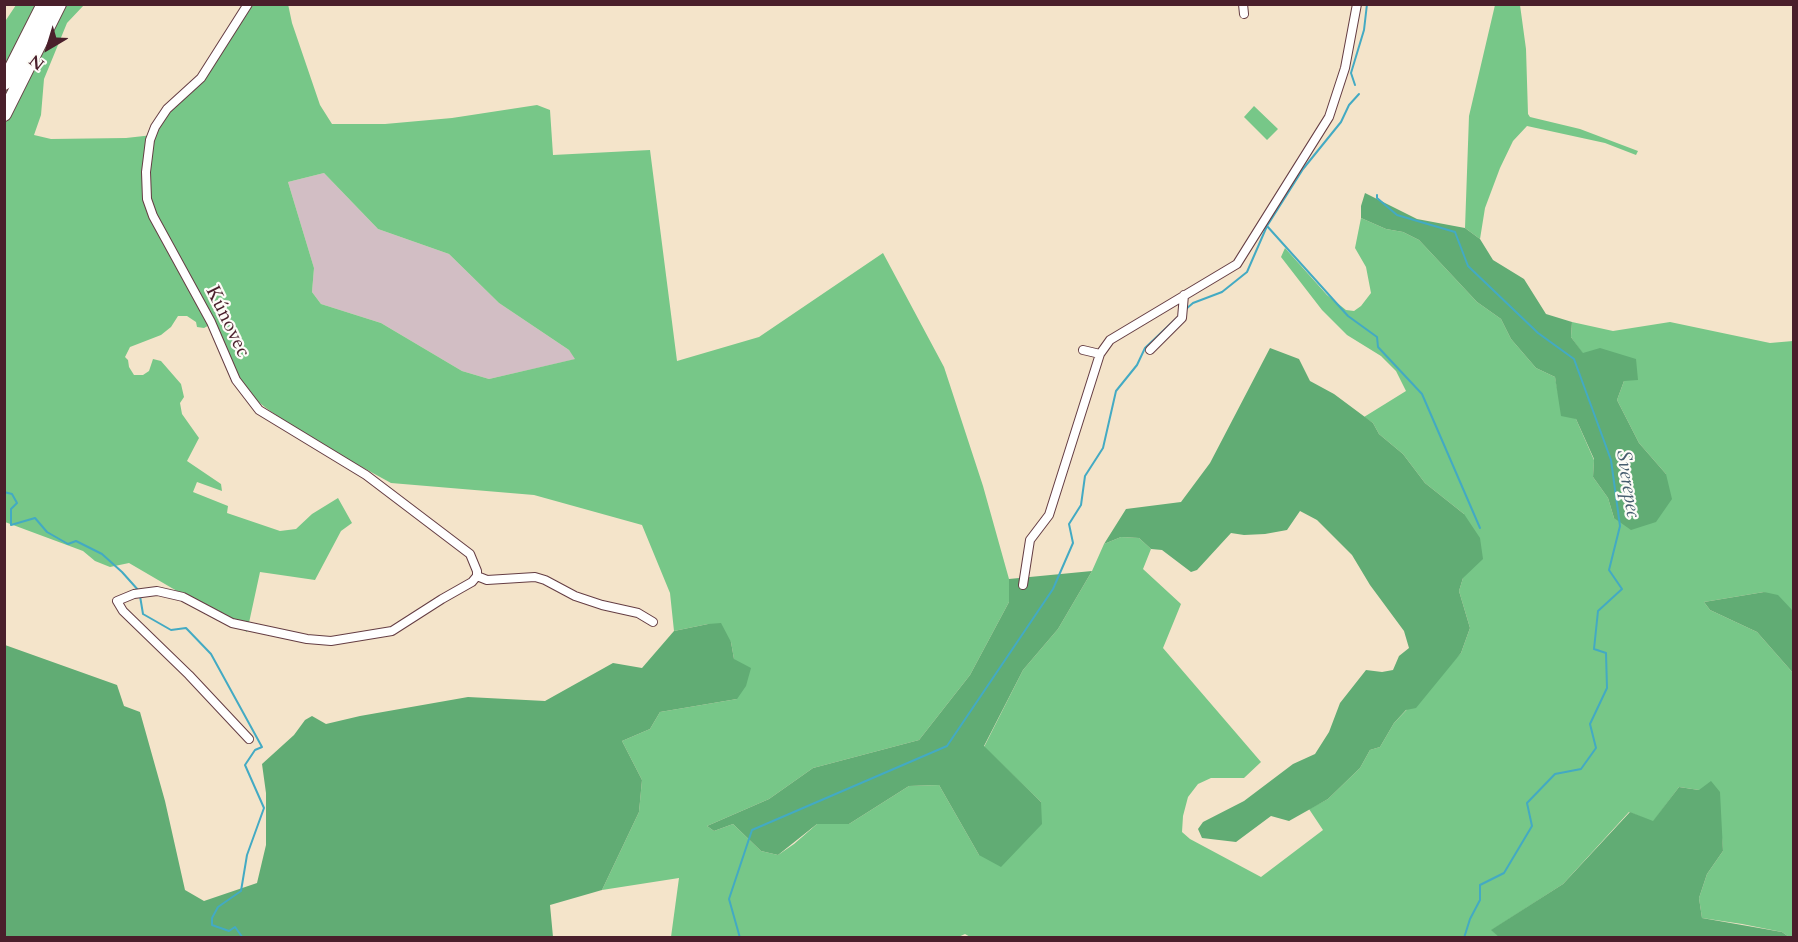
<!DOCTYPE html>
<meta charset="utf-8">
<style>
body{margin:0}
#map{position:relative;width:1798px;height:942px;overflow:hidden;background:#f4e4ca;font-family:Cardo,serif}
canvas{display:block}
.frame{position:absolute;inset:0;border:6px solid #4a1f2b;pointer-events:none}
.north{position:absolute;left:18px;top:18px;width:60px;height:60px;-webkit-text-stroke:4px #fdfcf7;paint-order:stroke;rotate:218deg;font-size:16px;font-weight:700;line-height:24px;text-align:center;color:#4a1f2b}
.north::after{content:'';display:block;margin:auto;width:21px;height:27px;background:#4a1f2b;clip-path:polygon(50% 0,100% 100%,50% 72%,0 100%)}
</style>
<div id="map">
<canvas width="1798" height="942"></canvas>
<div class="frame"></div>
<div class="north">N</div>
</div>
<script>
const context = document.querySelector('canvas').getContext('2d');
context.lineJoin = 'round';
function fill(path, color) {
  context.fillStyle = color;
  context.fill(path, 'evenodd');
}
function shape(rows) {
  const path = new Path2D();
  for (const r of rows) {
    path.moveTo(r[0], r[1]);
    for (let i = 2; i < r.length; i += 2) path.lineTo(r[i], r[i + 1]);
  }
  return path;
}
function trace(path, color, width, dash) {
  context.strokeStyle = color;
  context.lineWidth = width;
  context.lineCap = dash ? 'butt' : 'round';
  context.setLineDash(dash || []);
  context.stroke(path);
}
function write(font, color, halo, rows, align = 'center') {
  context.font = font + ' Cardo,serif';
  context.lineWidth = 4.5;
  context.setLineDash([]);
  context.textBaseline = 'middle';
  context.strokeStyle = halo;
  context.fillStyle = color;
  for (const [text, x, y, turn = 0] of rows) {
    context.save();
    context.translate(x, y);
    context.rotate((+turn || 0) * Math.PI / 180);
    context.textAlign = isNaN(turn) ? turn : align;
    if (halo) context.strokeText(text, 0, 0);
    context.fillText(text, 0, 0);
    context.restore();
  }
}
fill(shape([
 [324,173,378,229,449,254,499,303,569,350,576,359,489,379,462,371,381,323,321,304,312,292,314,268,288,182]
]), '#d2bec4');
fill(shape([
 [288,4,292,23,320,105,332,124,385,124,452,118,537,105,550,110,553,155,650,150,677,361,759,337,883,253,944,367,983,486,1009,579,1009,602,970,675,919,740,813,768,769,799,707,826,714,831,733,824,761,851,778,855,794,844,817,824,849,824,909,786,939,785,979,855,1041,802,984,747,1023,670,1058,629,1092,571,1104,544,1121,537,1139,538,1151,549,1143,569,1181,604,1163,648,1261,762,1244,778,1211,778,1198,784,1188,797,1183,816,1182,832,1190,839,1261,877,1323,830,1309,809,1328,799,1360,768,1370,750,1380,747,1394,723,1461,653,1470,628,1459,591,1463,578,1464,514,1425,483,1403,454,1379,434,1373,423,1364,417,1406,391,1396,371,1381,356,1347,335,1322,310,1281,257,1285,248,1327,295,1346,310,1354,311,1361,306,1371,293,1366,267,1355,248,1361,218,1386,229,1403,232,1419,240,1477,302,1501,319,1511,339,1536,368,1555,377,1558,392,1576,419,1594,460,1593,477,1608,498,1614,518,1666,474,1639,443,1617,400,1624,381,1583,354,1571,337,1572,322,1613,331,1670,322,1770,343,1793,341,1793,611,1764,592,1704,602,1710,610,1757,632,1793,673,1793,937,1789,937,1782,932,1742,924,1702,918,1699,898,1707,874,1723,851,1722,838,1699,790,1679,787,1653,822,1629,812,1563,884,1492,930,1500,937,972,938,965,934,956,938,671,937,679,878,602,890,639,812,642,780,622,741,650,729,660,712,737,699,734,659,731,642,708,624,674,631,670,593,642,525,534,495,391,483,307,437,266,408,252,397,241,381,215,322,204,328,197,327,196,322,187,316,178,316,171,327,161,335,130,347,125,357,128,360,129,367,134,375,143,375,149,371,153,359,161,361,181,384,184,397,180,403,182,414,199,438,187,461,221,484,222,491,197,482,193,492,228,506,227,513,280,531,296,529,312,514,338,498,352,523,341,531,315,580,260,572,247,632,129,563,110,567,95,561,83,551,5,522,4,23,16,5,84,5,67,23,44,79,41,115,34,135,51,139,126,138,153,135,161,119,224,48,253,5],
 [324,173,378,229,449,254,499,303,569,350,575,359,489,379,462,371,381,323,321,304,312,292,314,268,288,182],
 [1495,5,1520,5,1526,49,1528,114,1530,117,1580,129,1638,151,1636,155,1605,143,1527,126,1513,141,1500,168,1485,208,1480,239,1465,228,1469,116],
 [1254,106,1278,129,1267,140,1244,117]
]), '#77c788');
fill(shape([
 [1365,193,1417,219,1465,228,1480,239,1493,260,1524,279,1546,314,1572,322,1571,337,1583,353,1600,348,1636,359,1638,380,1624,381,1617,400,1639,443,1666,474,1672,499,1656,522,1631,530,1614,518,1608,498,1593,477,1594,459,1576,419,1561,416,1555,377,1536,368,1511,339,1501,319,1477,302,1419,240,1403,232,1386,229,1361,218,1361,206],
 [1270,348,1299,359,1310,381,1334,394,1373,423,1379,434,1403,454,1425,483,1464,514,1480,538,1483,559,1463,578,1459,591,1470,628,1461,653,1416,708,1406,710,1394,723,1380,747,1370,750,1360,768,1328,799,1289,821,1271,816,1236,842,1202,838,1198,829,1203,822,1244,801,1293,764,1315,754,1329,732,1340,703,1366,670,1382,672,1393,670,1399,656,1409,648,1404,631,1370,585,1352,555,1317,520,1300,511,1287,530,1265,534,1244,535,1231,533,1197,570,1191,572,1162,550,1151,549,1139,538,1121,537,1104,544,1126,509,1181,502,1210,463],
 [1092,571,1058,629,1023,670,984,746,1041,802,1042,824,1001,867,979,855,939,785,909,786,849,824,817,824,778,855,761,851,733,824,714,831,707,826,769,799,813,768,919,740,970,675,1009,602,1009,579],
 [1764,592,1778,595,1793,611,1793,673,1757,632,1710,610,1704,602],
 [721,623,731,642,734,659,751,668,746,686,737,699,660,712,650,729,622,741,642,780,639,812,602,890,550,905,553,937,5,937,5,645,117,685,124,706,140,712,165,801,185,890,204,901,257,883,266,845,266,793,262,764,294,735,305,720,312,716,326,724,360,716,468,697,545,701,613,663,642,668,674,631,708,624],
 [1711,781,1720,792,1723,851,1707,874,1699,898,1702,918,1782,932,1789,937,1500,938,1491,930,1563,884,1630,812,1653,821,1679,787,1699,790]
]), '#61ac74');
trace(shape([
 [1355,85,1351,73,1364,30,1367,4],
 [1377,195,1377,198,1397,215,1455,232,1468,266,1538,333,1574,359,1611,460,1620,526,1609,570,1622,589,1598,611,1594,649,1606,653,1607,688,1590,724,1596,748,1581,769,1555,774,1527,803,1532,826,1504,873,1480,885,1480,900,1470,919,1464,938],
 [1267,226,1348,316,1377,337,1378,347,1422,394,1480,528],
 [1186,309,1193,303,1222,292,1247,272,1267,226,1303,169,1341,122,1349,105,1359,94],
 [4,492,12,494,17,503,11,509,11,525,35,518,47,532,68,544,76,541,102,554,122,572,139,591],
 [140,596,143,614,171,630,186,628,211,654,262,747,255,750,245,765,264,808,247,855,241,891,218,907,212,918,212,925,229,931,235,927,243,938],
 [740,938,729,899,752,830,947,746,1053,589,1073,543,1069,524,1081,505,1085,476,1103,448,1116,391,1137,365,1145,348,1180,315]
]), '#43aac3', 2);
const minor = shape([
 [248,4,201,78,167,109,155,127,150,140,146,172,147,199,153,216,211,322,236,380,259,410,366,475,470,554,477,571,477,576,472,582,442,599,392,631,331,641,307,639,232,623,183,597,157,591,134,594,117,601,123,611,189,675,249,739],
 [1243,4,1244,14],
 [1083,350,1100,354],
 [1150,350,1182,318,1184,295],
 [477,576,487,580,535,577,545,580,575,596,602,605,638,613,653,622],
 [1023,585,1030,540,1049,515,1100,354,1110,340,1237,264,1329,117,1345,68,1357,4]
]);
const motorway = shape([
 [4,83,44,4],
 [4,114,59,4]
]);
trace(minor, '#643d43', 10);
trace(motorway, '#643d43', 16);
trace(minor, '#fff', 8);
trace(motorway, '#fff', 14);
write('20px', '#4a1f2b', '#fdfcf7', [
 ["Kúnovec",227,322,64]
]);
write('italic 21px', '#475e6f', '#fdfcf7', [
 ["Sverepec",1627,484,81]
]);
</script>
